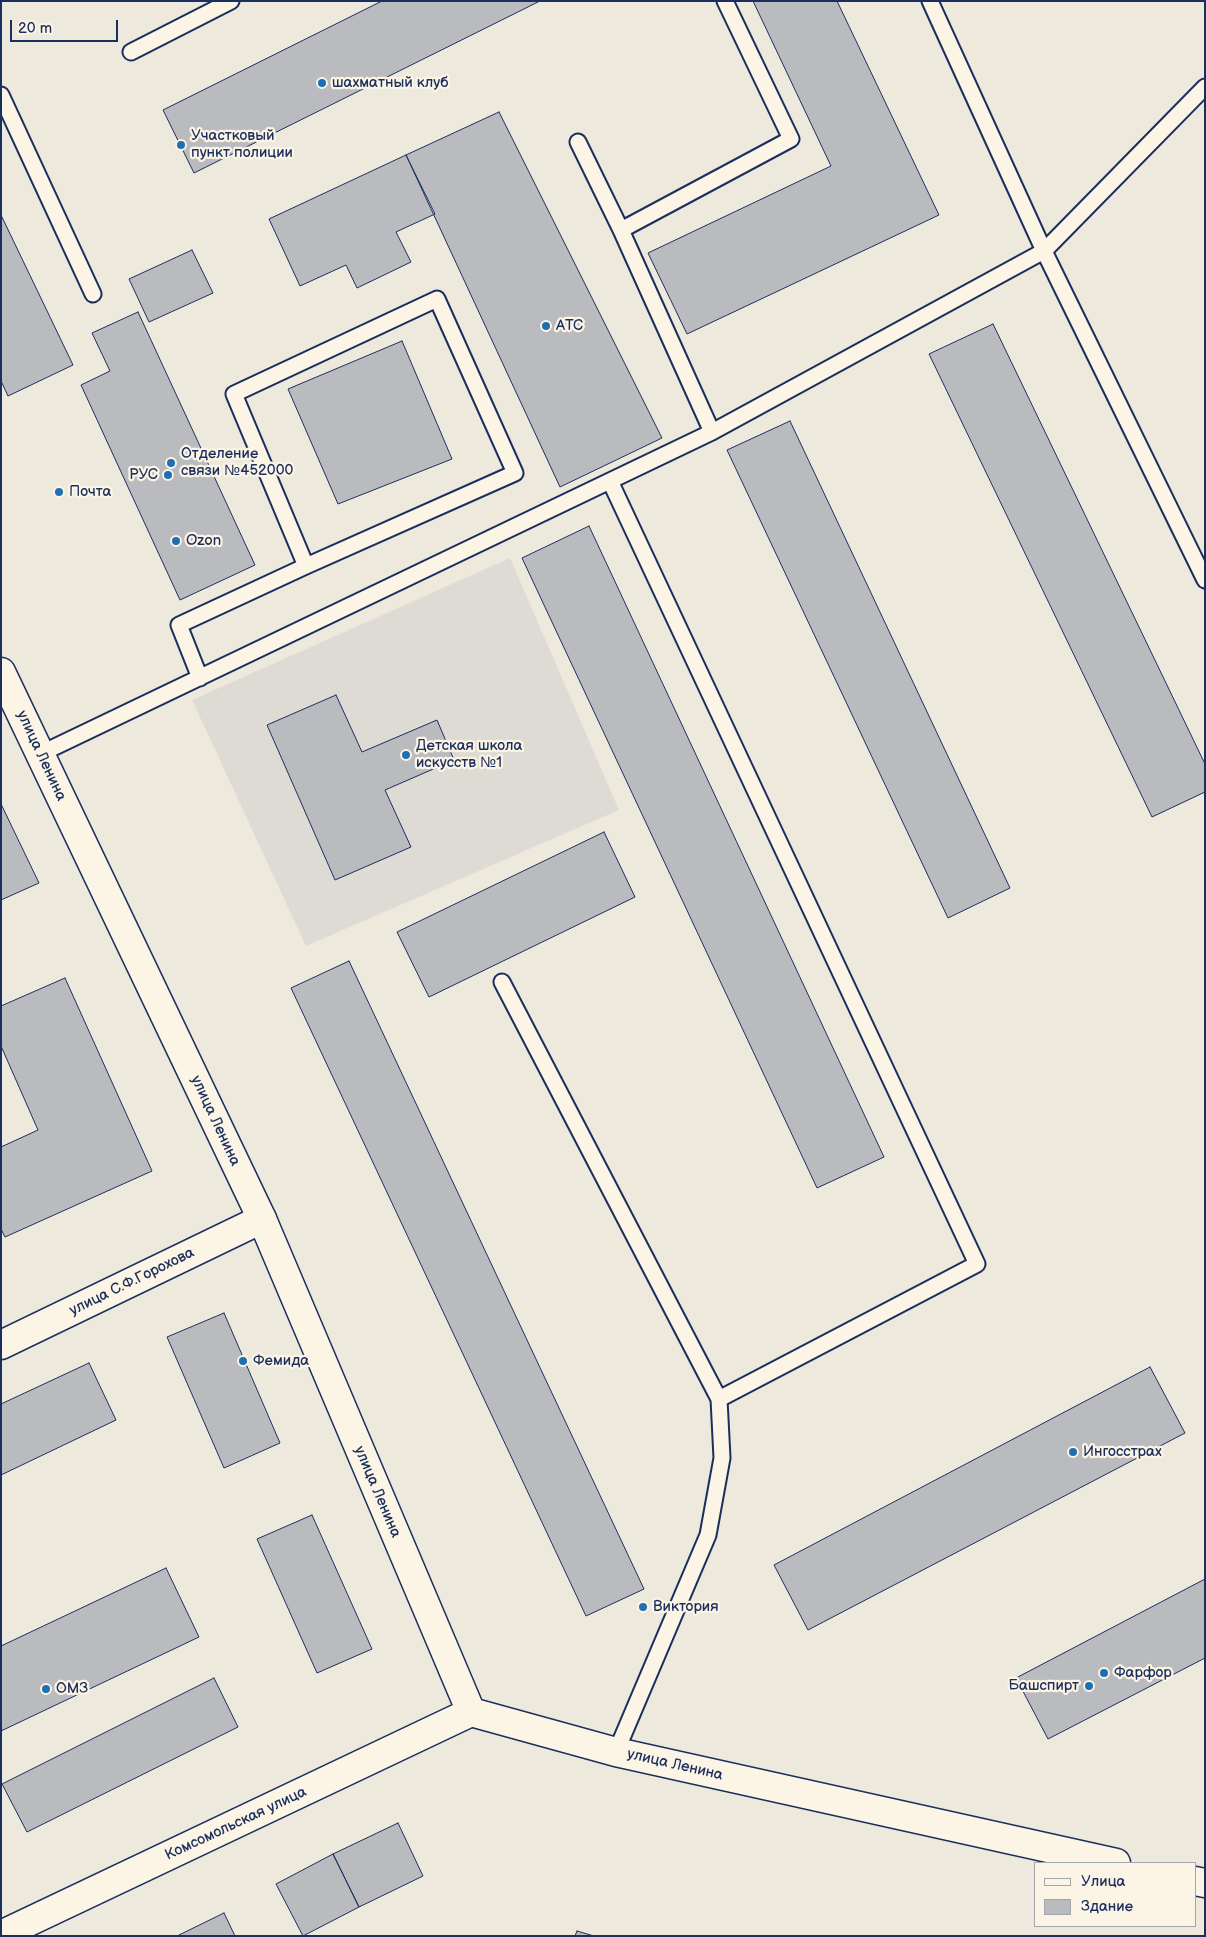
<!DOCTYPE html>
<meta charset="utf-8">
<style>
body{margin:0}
#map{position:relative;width:1206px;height:1937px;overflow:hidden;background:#eee9dd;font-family:"Balsamiq Sans",sans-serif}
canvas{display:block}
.frame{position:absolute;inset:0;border:2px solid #1b2f5e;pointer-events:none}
.legend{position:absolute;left:1034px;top:1862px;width:162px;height:65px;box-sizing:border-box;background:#fcf5e5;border:1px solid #a2a6af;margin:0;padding:6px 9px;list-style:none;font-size:15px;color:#1b2f5e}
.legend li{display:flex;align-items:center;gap:10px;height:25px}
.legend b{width:25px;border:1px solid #a2a6af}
.scale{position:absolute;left:10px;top:20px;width:108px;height:22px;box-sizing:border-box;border:2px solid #1b2f5e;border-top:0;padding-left:6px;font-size:15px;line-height:18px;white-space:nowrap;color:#1b2f5e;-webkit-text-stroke:4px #fcf5e5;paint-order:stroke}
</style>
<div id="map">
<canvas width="1206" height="1937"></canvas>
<div class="frame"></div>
<ul class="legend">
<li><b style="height:6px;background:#fcf5e5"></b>Улица</li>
<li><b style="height:14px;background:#babbbe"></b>Здание</li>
</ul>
<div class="scale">20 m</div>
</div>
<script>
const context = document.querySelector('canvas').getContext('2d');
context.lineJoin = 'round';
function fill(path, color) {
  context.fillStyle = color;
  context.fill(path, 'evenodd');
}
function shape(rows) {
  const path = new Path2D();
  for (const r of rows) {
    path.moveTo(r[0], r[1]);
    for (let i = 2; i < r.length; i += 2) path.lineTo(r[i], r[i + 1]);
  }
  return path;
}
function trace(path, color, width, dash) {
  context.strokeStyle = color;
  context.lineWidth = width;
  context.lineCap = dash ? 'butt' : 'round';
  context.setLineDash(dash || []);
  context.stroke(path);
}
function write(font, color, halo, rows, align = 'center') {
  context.font = font + ' "Balsamiq Sans",sans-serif';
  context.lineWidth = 4.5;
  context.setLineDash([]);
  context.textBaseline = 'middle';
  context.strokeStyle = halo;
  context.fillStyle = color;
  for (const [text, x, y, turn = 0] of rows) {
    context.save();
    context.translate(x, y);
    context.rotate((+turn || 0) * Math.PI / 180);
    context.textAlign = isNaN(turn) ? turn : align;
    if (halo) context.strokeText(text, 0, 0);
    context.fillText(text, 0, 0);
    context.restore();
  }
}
fill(shape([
 [510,558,619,810,306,946,192,700]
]), '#dedbd4');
const building = shape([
 [382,1,540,1,194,173,163,110,382,1],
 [753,1,837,1,939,215,687,334,648,253,831,166,753,1],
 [499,112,662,438,560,487,406,155,499,112],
 [406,155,435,214,396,232,411,262,357,288,346,265,300,286,269,219,406,155],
 [1,215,73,365,8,396,1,381,1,215],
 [192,250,213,293,149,322,129,279,192,250],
 [138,312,255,565,180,600,81,385,110,371,92,333,138,312],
 [993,324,1205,764,1205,792,1152,817,929,354,993,324],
 [402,341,452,459,338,504,288,389,402,341],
 [790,421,1010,888,948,918,727,450,790,421],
 [589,526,884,1157,817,1188,522,558,589,526],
 [336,695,362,752,437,720,454,760,385,790,411,847,335,880,267,725,336,695],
 [1,804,39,883,1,900,1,804],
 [604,832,635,897,429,997,397,932,604,832],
 [349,961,644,1589,586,1616,291,988,349,961],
 [65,978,152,1171,5,1237,1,1229,1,1147,38,1130,1,1046,1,1006,65,978],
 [224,1313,280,1443,224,1468,167,1337,224,1313],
 [89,1363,116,1420,1,1475,1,1404,89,1363],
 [1150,1367,1185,1433,808,1630,774,1565,1150,1367],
 [312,1515,372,1649,317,1673,257,1539,312,1515],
 [166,1568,199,1637,1,1731,1,1646,166,1568],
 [1205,1579,1205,1658,1048,1739,1016,1678,1205,1579],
 [214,1678,238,1727,27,1832,2,1784,214,1678],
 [398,1823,423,1876,359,1907,333,1854,398,1823],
 [333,1854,359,1907,303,1936,276,1884,333,1854],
 [224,1913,235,1936,177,1936,224,1913],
 [577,1931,594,1936,575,1936,577,1931]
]);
fill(building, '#babbbe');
trace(building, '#1b2f5e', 1);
const lane = shape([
 [930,1,1044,251,1205,87],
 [131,52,231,1],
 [1,95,93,294],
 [578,142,621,230,712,432],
 [621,230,791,139,725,1],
 [610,481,977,1264,719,1399,722,1458,708,1535,616,1752],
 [200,678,179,625,306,566,515,473,437,299,234,394,306,566],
 [40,754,712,432,1044,251,1205,580],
 [502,982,719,1399]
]);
const street = shape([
 [1,1345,262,1219]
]);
const secondary = shape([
 [1,672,262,1219,471,1712],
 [471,1712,616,1752,1116,1863],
 [1195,1881,1205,1883],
 [1,1935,471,1712]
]);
trace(lane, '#1b2f5e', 19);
trace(street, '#1b2f5e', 31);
trace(secondary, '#1b2f5e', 31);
trace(lane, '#fcf5e5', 15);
trace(street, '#fcf5e5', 28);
trace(secondary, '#fcf5e5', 28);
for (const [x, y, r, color] of [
 [322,83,5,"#1f6fb2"],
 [181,145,5,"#1f6fb2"],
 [546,326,5,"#1f6fb2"],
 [171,463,5,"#1f6fb2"],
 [168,475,5,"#1f6fb2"],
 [59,492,5,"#1f6fb2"],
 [176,541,5,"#1f6fb2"],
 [406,755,5,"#1f6fb2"],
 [243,1361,5,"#1f6fb2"],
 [1073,1452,5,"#1f6fb2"],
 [643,1607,5,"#1f6fb2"],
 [1104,1673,5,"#1f6fb2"],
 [1089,1686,5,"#1f6fb2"],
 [46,1689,5,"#1f6fb2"]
]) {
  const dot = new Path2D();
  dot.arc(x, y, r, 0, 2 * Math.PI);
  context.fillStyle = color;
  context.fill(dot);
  trace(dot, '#fcf5e5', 2);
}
write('15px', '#1b2f5e', '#fcf5e5', [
 ["шахматный клуб",332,83],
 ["Участковый",191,136],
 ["пункт полиции",191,153],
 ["АТС",556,326],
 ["Отделение",181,454],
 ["связи №452000",181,471],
 ["РУС",158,475,"right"],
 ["Почта",69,492],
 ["Ozon",186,541],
 ["Детская школа",416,746],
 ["искусств №1",416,763],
 ["Фемида",253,1361],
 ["Ингосстрах",1083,1452],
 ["Виктория",653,1607],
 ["Фарфор",1114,1673],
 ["Башспирт",1079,1686,"right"],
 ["ОМЗ",56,1689]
], 'left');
write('15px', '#1b2f5e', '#fcf5e5', [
 ["улица Ленина",41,756,65],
 ["улица Ленина",215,1121,65],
 ["улица С.Ф.Горохова",132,1282,-26],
 ["улица Ленина",377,1492,67],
 ["улица Ленина",675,1765,13],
 ["Комсомольская улица",236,1824,-25]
]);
</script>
